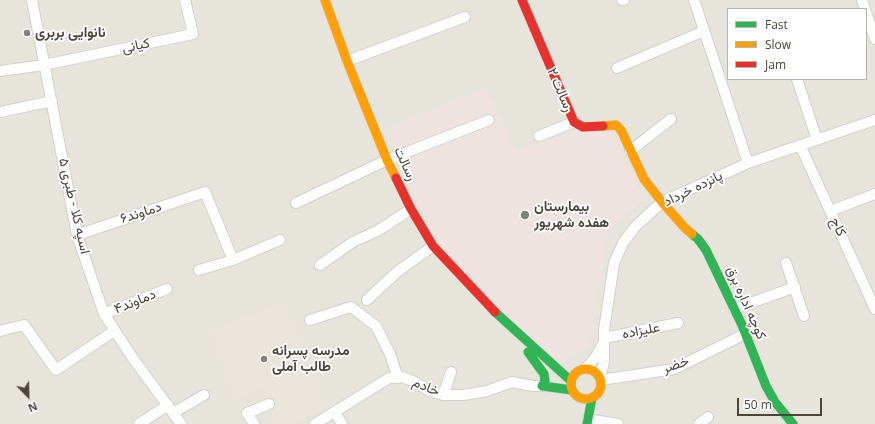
<!DOCTYPE html>
<meta charset="utf-8">
<style>
body{margin:0}
#map{position:relative;width:875px;height:424px;overflow:hidden;background:#f4f2ee;font-family:"Open Sans",sans-serif}
canvas{display:block}
.legend{position:absolute;left:727px;top:8px;width:140px;height:72px;box-sizing:border-box;background:#fff;border:1px solid #b7b4b0;margin:0;padding:5px 7px;list-style:none;font-size:12px;color:#4b4439}
.legend li{display:flex;align-items:center;gap:8px;height:20px}
.legend b{width:20px;border:1px solid #b7b4b0}
.north{position:absolute;left:8px;top:376px;width:40px;height:40px;-webkit-text-stroke:3px #fff;paint-order:stroke;rotate:157deg;font-size:11px;font-weight:700;line-height:16px;text-align:center;color:#4b4439}
.north::after{content:'';display:block;margin:auto;width:14px;height:18px;background:#4b4439;clip-path:polygon(50% 0,100% 100%,50% 72%,0 100%)}
.scale{position:absolute;left:737px;top:398px;width:85px;height:18px;box-sizing:border-box;border:2px solid #4b4439;border-top:0;padding-left:5px;font-size:12px;line-height:14px;white-space:nowrap;color:#4b4439;-webkit-text-stroke:3px #fff;paint-order:stroke}
</style>
<div id="map">
<canvas width="875" height="424"></canvas>
<ul class="legend">
<li><b style="height:5px;background:#30b455"></b>Fast</li>
<li><b style="height:5px;background:#ff9f0a"></b>Slow</li>
<li><b style="height:5px;background:#e5322d"></b>Jam</li>
</ul>
<div class="north">N</div>
<div class="scale">50 m</div>
</div>
<script>
const context = document.querySelector('canvas').getContext('2d');
context.lineJoin = 'round';
function fill(path, color) {
  context.fillStyle = color;
  context.fill(path, 'evenodd');
}
function shape(rows) {
  const path = new Path2D();
  for (const r of rows) {
    if (r.length === 3) {
      path.moveTo(r[0] + r[2], r[1]);
      path.arc(r[0], r[1], r[2], 0, 2 * Math.PI);
      continue;
    }
    path.moveTo(r[0], r[1]);
    for (let i = 2; i < r.length; i += 2) path.lineTo(r[i], r[i + 1]);
  }
  return path;
}
function trace(path, color, width, dash) {
  context.strokeStyle = color;
  context.lineWidth = width;
  context.lineCap = dash ? 'butt' : 'round';
  context.setLineDash(dash || []);
  context.stroke(path);
}
function write(font, color, halo, rows, align = 'center') {
  context.font = font + ' "Open Sans",Vazirmatn,sans-serif';
  context.lineWidth = 3.5;
  context.setLineDash([]);
  context.textBaseline = 'middle';
  context.strokeStyle = halo;
  context.fillStyle = color;
  for (const [text, x, y, turn = 0] of rows) {
    context.save();
    context.translate(x, y);
    context.rotate((+turn || 0) * Math.PI / 180);
    context.textAlign = isNaN(turn) ? turn : align;
    if (halo) context.strokeText(text, 0, 0);
    context.fillText(text, 0, 0);
    context.restore();
  }
}
fill(shape([
 [0,0,875,0,875,424,0,424],
 [728,9,866,9,866,79,728,79]
]), '#e7e4dc');
fill(shape([
 [282,301,326,408,294,424,278,424,261,387,236,398,212,332]
]), '#eae5da');
fill(shape([
 [486,88,517,152,571,131,612,132,645,199,609,230,589,348,552,363,430,234,387,129]
]), '#eee3df');
const street = shape([
 [32,0,77,235,104,314,132,357,181,424],
 [622,0,624,0],
 [694,0,748,163],
 [862,0,865,9],
 [866,12,875,39],
 [347,61,465,17],
 [617,68,704,31],
 [0,71,44,65,193,34,185,0],
 [797,79,817,140],
 [0,112,52,101],
 [539,136,574,122],
 [800,145,875,309],
 [630,151,671,119],
 [296,203,387,160,489,120],
 [830,211,875,194],
 [77,235,205,192,233,260],
 [786,263,804,316],
 [320,265,353,242,379,230,411,209],
 [199,270,233,260,280,240],
 [367,300,397,272,433,246],
 [734,309,795,287],
 [104,314,167,289],
 [310,320,351,307,376,326,390,354,398,378],
 [0,331,24,325,56,370,114,331],
 [604,338,678,323],
 [586,368,595,358,603,344],
 [600,377,604,362,604,330,614,263,623,243,635,227,662,202,748,163,875,120],
 [601,380,674,369,745,334],
 [443,395,451,372],
 [335,412,342,424],
 [173,413,204,395],
 [588,419,618,424],
 [139,424,168,405],
 [254,424,247,413,269,404],
 [315,424,389,378,402,377,415,382,429,391,443,395,464,395,487,391,512,382,533,386,542,386],
 [699,424,708,417]
]);
const fast = shape([
 [692,234,698,239,706,250,742,325,766,386,775,402,793,424],
 [495,312,571,381],
 [528,352,544,374,545,381,542,386,572,390],
 [587,424,592,398]
]);
const slow = shape([
 [325,0,347,61,387,160,396,178],
 [603,126,616,125,621,130,644,179,662,202,685,228,692,234],
 [586,384,15]
]);
const jam = shape([
 [522,0,574,122,583,127,603,126],
 [396,178,411,209,433,246,495,312]
]);
trace(street, '#d2d0cb', 12);
trace(fast, '#d3cfc5', 10);
trace(slow, '#d3cfc5', 10);
trace(jam, '#d3cfc5', 10);
trace(street, '#fdfdfc', 10);
trace(fast, '#30b455', 9);
trace(slow, '#ff9f0a', 9);
trace(jam, '#e5322d', 9);
for (const [x, y, r, color] of [
 [27,33,4,"#868178"],
 [525,215,5,"#868178"],
 [264,359,4,"#868178"]
]) {
  const dot = new Path2D();
  dot.arc(x, y, r, 0, 2 * Math.PI);
  context.fillStyle = color;
  context.fill(dot);
  trace(dot, '#fff', 1.5);
}
write('bold 14px', '#4b4439', '#fff', [
 ["نانوایی بربری",35,33],
 ["بیمارستان",534,207],
 ["هفده شهریور",534,223],
 ["مدرسه پسرانه",272,351],
 ["طالب آملی",272,367]
], 'left');
write('14px', '#4b4439', '#fff', [
 ["کیانی",136,46,-12],
 ["رسالت ۲",560,90,67],
 ["رسالت",405,164,65],
 ["پانزده خرداد",693,189,-26],
 ["اسپه کلا - طبری ۵",74,206,77],
 ["دماوند۶",141,213,-18],
 ["کاج",838,227,65],
 ["دماوند۴",135,302,-22],
 ["کوچه اداره برق",746,303,66],
 ["علیزاده",641,331,-11],
 ["خضر",676,365,-19],
 ["خادم",426,387,23]
]);
</script>
